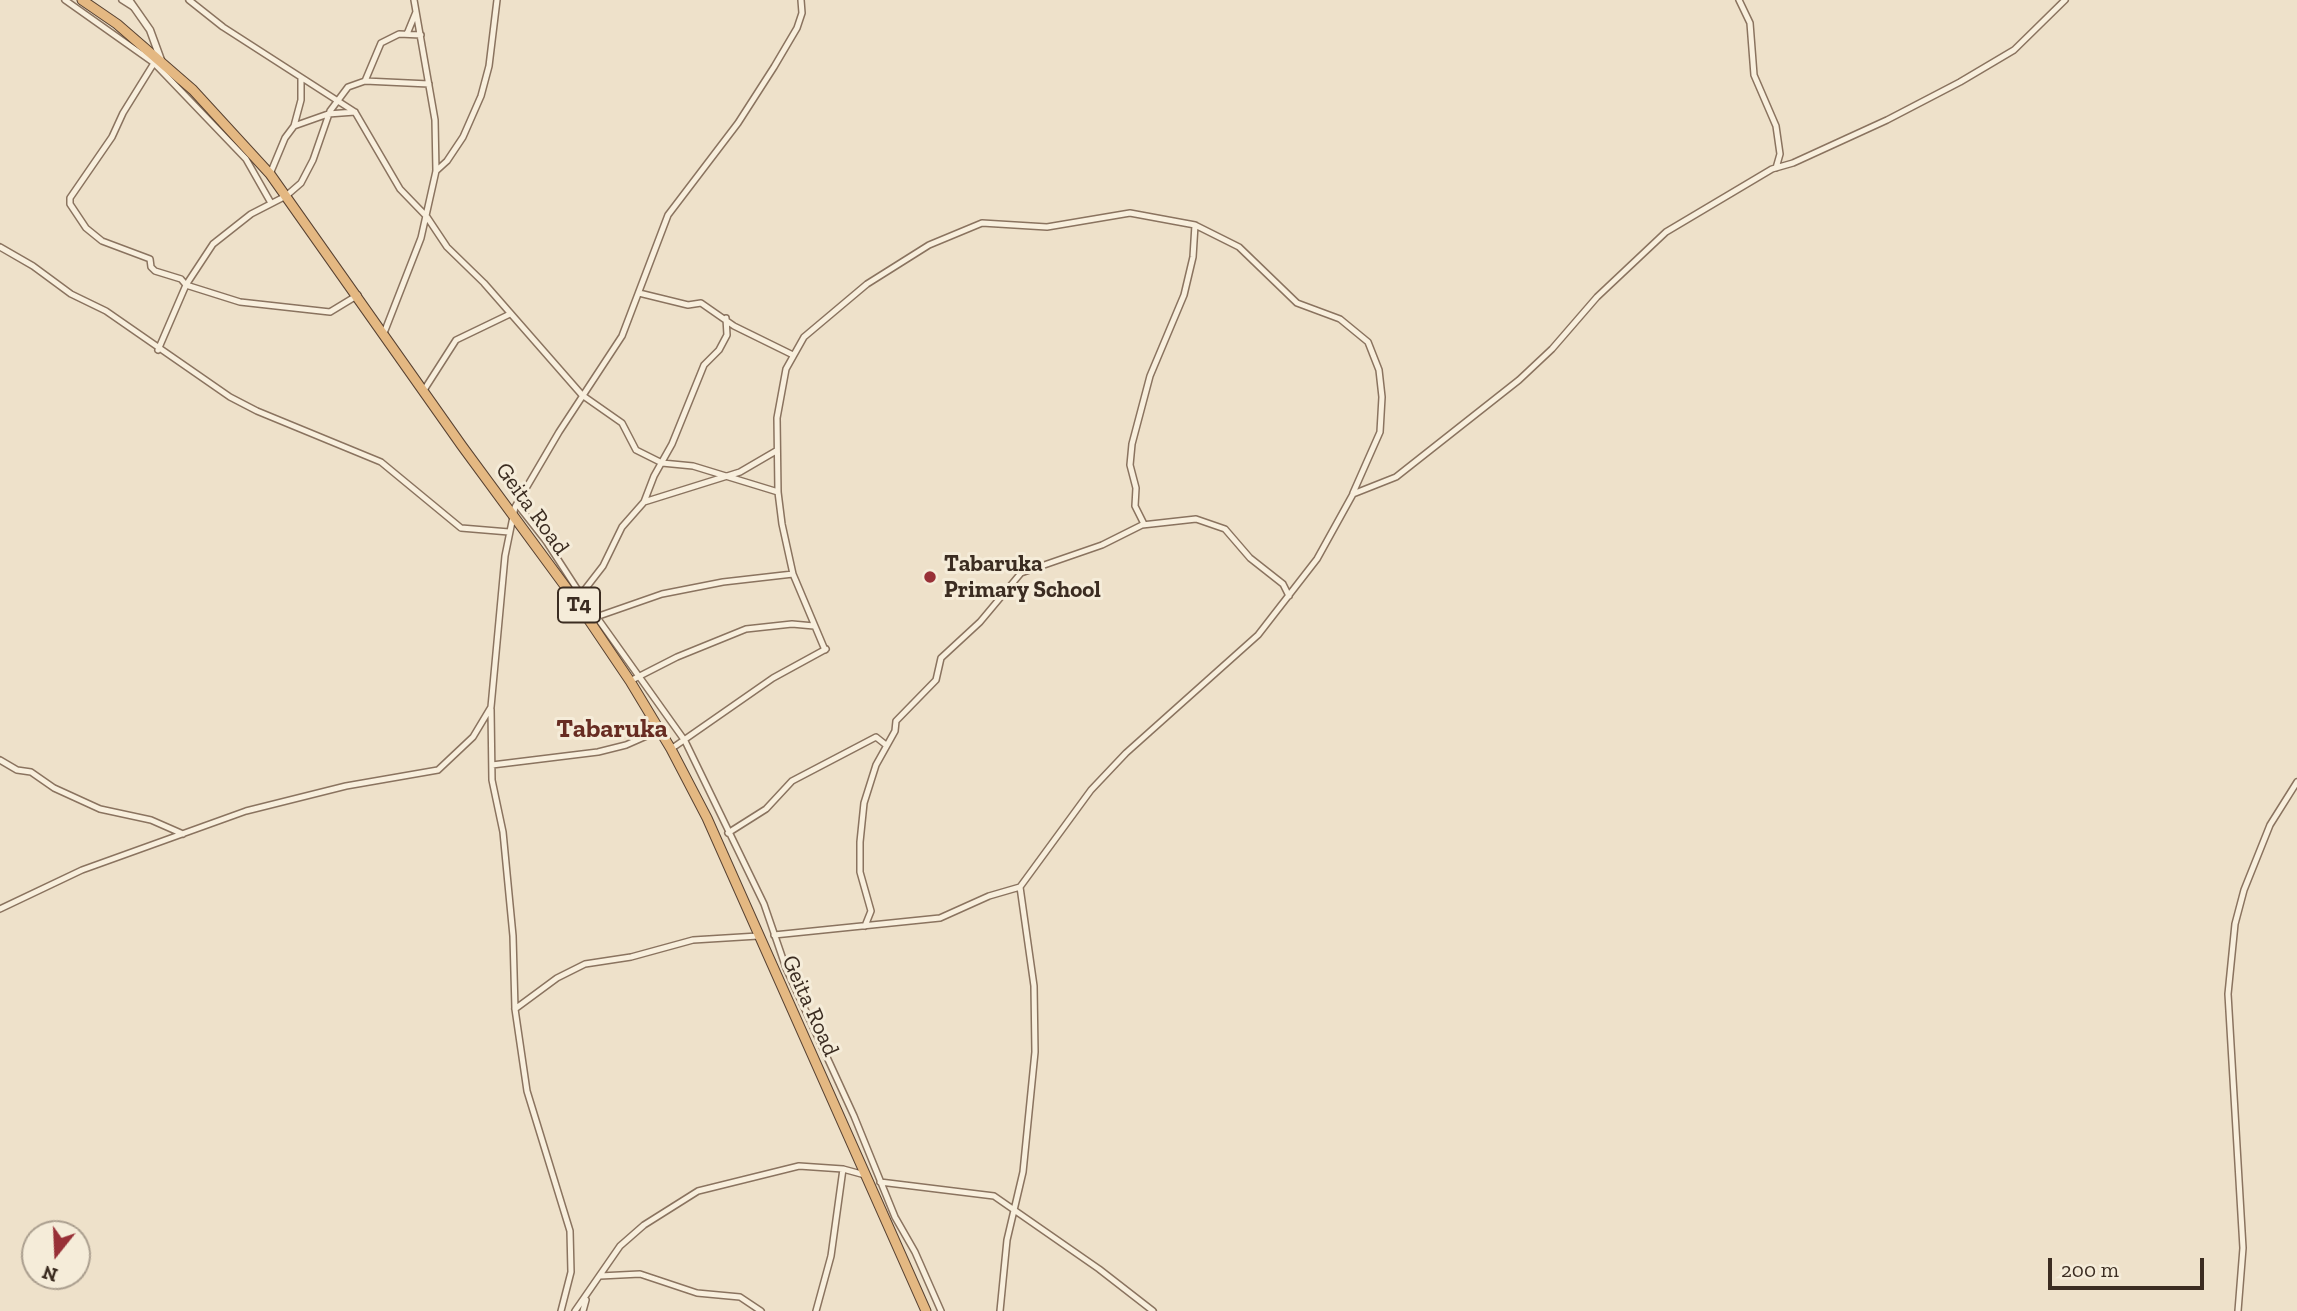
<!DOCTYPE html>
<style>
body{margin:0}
#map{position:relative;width:2297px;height:1311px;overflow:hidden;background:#eee1ca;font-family:"Zilla Slab",serif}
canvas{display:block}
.north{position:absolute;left:21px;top:1220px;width:70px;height:70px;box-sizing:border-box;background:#f5ecd9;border:2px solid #ab9f8f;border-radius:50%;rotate:198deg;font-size:19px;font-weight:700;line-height:28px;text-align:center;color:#3b2c21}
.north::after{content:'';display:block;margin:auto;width:24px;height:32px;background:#983037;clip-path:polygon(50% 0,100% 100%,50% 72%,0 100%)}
.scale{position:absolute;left:2048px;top:1258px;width:156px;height:32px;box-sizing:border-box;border:4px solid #3b2c21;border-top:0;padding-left:9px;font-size:21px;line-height:24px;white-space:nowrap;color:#3b2c21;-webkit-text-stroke:5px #f5ecd9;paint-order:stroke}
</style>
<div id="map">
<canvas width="2297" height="1311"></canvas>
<div class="north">N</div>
<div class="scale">200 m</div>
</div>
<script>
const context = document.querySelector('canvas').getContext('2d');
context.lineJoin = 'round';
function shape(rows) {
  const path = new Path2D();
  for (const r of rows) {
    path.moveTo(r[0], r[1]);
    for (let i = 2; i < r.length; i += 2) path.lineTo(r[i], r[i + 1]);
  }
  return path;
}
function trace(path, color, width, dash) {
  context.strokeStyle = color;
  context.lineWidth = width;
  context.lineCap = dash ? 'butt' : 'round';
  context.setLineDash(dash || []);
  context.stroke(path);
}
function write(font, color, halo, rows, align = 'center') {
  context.font = font + ' "Zilla Slab",serif';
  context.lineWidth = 6;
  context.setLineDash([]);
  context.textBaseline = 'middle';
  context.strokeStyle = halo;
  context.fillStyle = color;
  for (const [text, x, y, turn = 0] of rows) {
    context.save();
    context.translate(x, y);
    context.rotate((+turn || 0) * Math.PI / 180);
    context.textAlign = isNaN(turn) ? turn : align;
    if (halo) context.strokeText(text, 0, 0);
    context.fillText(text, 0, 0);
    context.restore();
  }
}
const minor = shape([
 [65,0,154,63,246,159,271,203],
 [122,0,133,7],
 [189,0,223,27,355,112,400,189,427,217,447,247,484,283,582,395,622,423,636,450,662,463,693,466,778,492],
 [1739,0,1750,23,1754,75,1776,126,1780,154,1776,168],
 [407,34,416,12],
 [154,63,123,113,112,137,70,198,70,204,86,228,102,241,150,259,151,267,155,271,181,279,186,285,240,302,330,312,358,295],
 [365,81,381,43,399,34,421,35],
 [294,126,301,100,301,79],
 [436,171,447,161,463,137,481,96,489,66,497,0],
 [270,174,285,138,294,126,328,114,355,112],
 [0,247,33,266,71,294,106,311,230,397,257,411,381,462,461,528,509,532],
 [639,293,688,305,701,303,734,326,793,355],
 [384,333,421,238,436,171,435,120,414,0],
 [158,350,186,285,213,244,251,214,286,196,301,183,313,160,330,111,348,87,365,81,429,84],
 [424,390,456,340,510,314],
 [644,502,740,472,776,451],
 [517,504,546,541,581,595,685,741,764,904,786,968,854,1116,895,1217,915,1252,941,1311],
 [1144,524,1135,506,1136,488,1130,465,1132,444,1150,376,1184,295,1193,257,1195,225],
 [579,597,603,566,622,527,644,502,654,476,672,444,704,365,719,350,727,335,726,318],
 [596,617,662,594,723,582,793,574],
 [825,650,793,574,782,524,778,492,777,418,786,369,804,337,867,284,929,245,982,223,1047,227,1130,213,1195,225,1239,247,1297,303,1340,319,1368,342,1379,370,1382,397,1380,432,1353,493],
 [630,681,677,657,746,629,792,624,814,626],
 [491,709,492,780,503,832,513,936,515,1009,527,1091,570,1231,571,1272,561,1311],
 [671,749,773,678,826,649],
 [0,760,17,770,31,772,54,788,100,809,151,820,183,834],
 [492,765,598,752,626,745,660,730],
 [728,833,766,809,792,781,876,737,886,745],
 [0,909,82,870,246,811,346,786,438,770,473,737,491,707,505,556,515,507,559,432,622,336,668,215,738,123,774,67,797,28,802,13,801,0],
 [865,926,871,911,860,872,860,842,864,803,876,765,895,731,896,721,936,680,941,658,980,622,1021,573,1102,545,1142,525,1196,519,1225,529,1250,558,1283,584,1289,596],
 [774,935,940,918,989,896,1020,887,1091,790,1126,753,1258,635,1317,559,1353,494,1396,477,1519,380,1552,349,1597,297,1666,232,1772,169,1793,163,1887,120,1960,82,2014,50,2065,0],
 [515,1009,557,978,585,964,631,957,693,940,758,936],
 [880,1182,994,1196,1099,1269,1153,1311],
 [600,1276,640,1274,697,1293,740,1297,761,1311],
 [575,1311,620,1246,644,1225,698,1191,799,1166,843,1169,865,1175],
 [583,1311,586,1300],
 [816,1311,831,1256,843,1169],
 [1000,1311,1007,1240,1023,1172,1035,1052,1034,986,1020,887],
 [2238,1311,2243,1248,2228,994,2235,924,2244,890,2270,825,2297,782]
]);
const tertiary = shape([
 [129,0,150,30,161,60]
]);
const trunk = shape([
 [82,0,117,24,193,90,270,174,462,446,576,601,630,681,671,749,707,818,926,1311]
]);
trace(minor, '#8a735f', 8);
trace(tertiary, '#8a735f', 9);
trace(trunk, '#584232', 11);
trace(minor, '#f8efdd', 5);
trace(tertiary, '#f8efdd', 6);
trace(trunk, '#e4b882', 9);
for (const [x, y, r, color] of [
 [930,577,7,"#983037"]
]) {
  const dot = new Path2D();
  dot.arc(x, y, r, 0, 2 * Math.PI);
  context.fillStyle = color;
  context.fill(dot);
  trace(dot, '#f5ecd9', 2.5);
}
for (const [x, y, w] of [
 [579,605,42]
]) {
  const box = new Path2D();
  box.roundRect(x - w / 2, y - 17.5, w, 35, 5);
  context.fillStyle = '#f5ecd9';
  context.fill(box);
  trace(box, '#3b2c21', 2);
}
write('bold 21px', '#3b2c21', null, [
 ["T4",579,605]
]);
write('23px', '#3b2c21', '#f5ecd9', [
 ["Geita Road",532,509,54],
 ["Geita Road",810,1006,66]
]);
write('bold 23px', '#3b2c21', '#f5ecd9', [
 ["Tabaruka",944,564],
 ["Primary School",944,590]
], 'left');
write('bold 26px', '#672c22', '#f5ecd9', [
 ["Tabaruka",612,730]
]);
</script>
